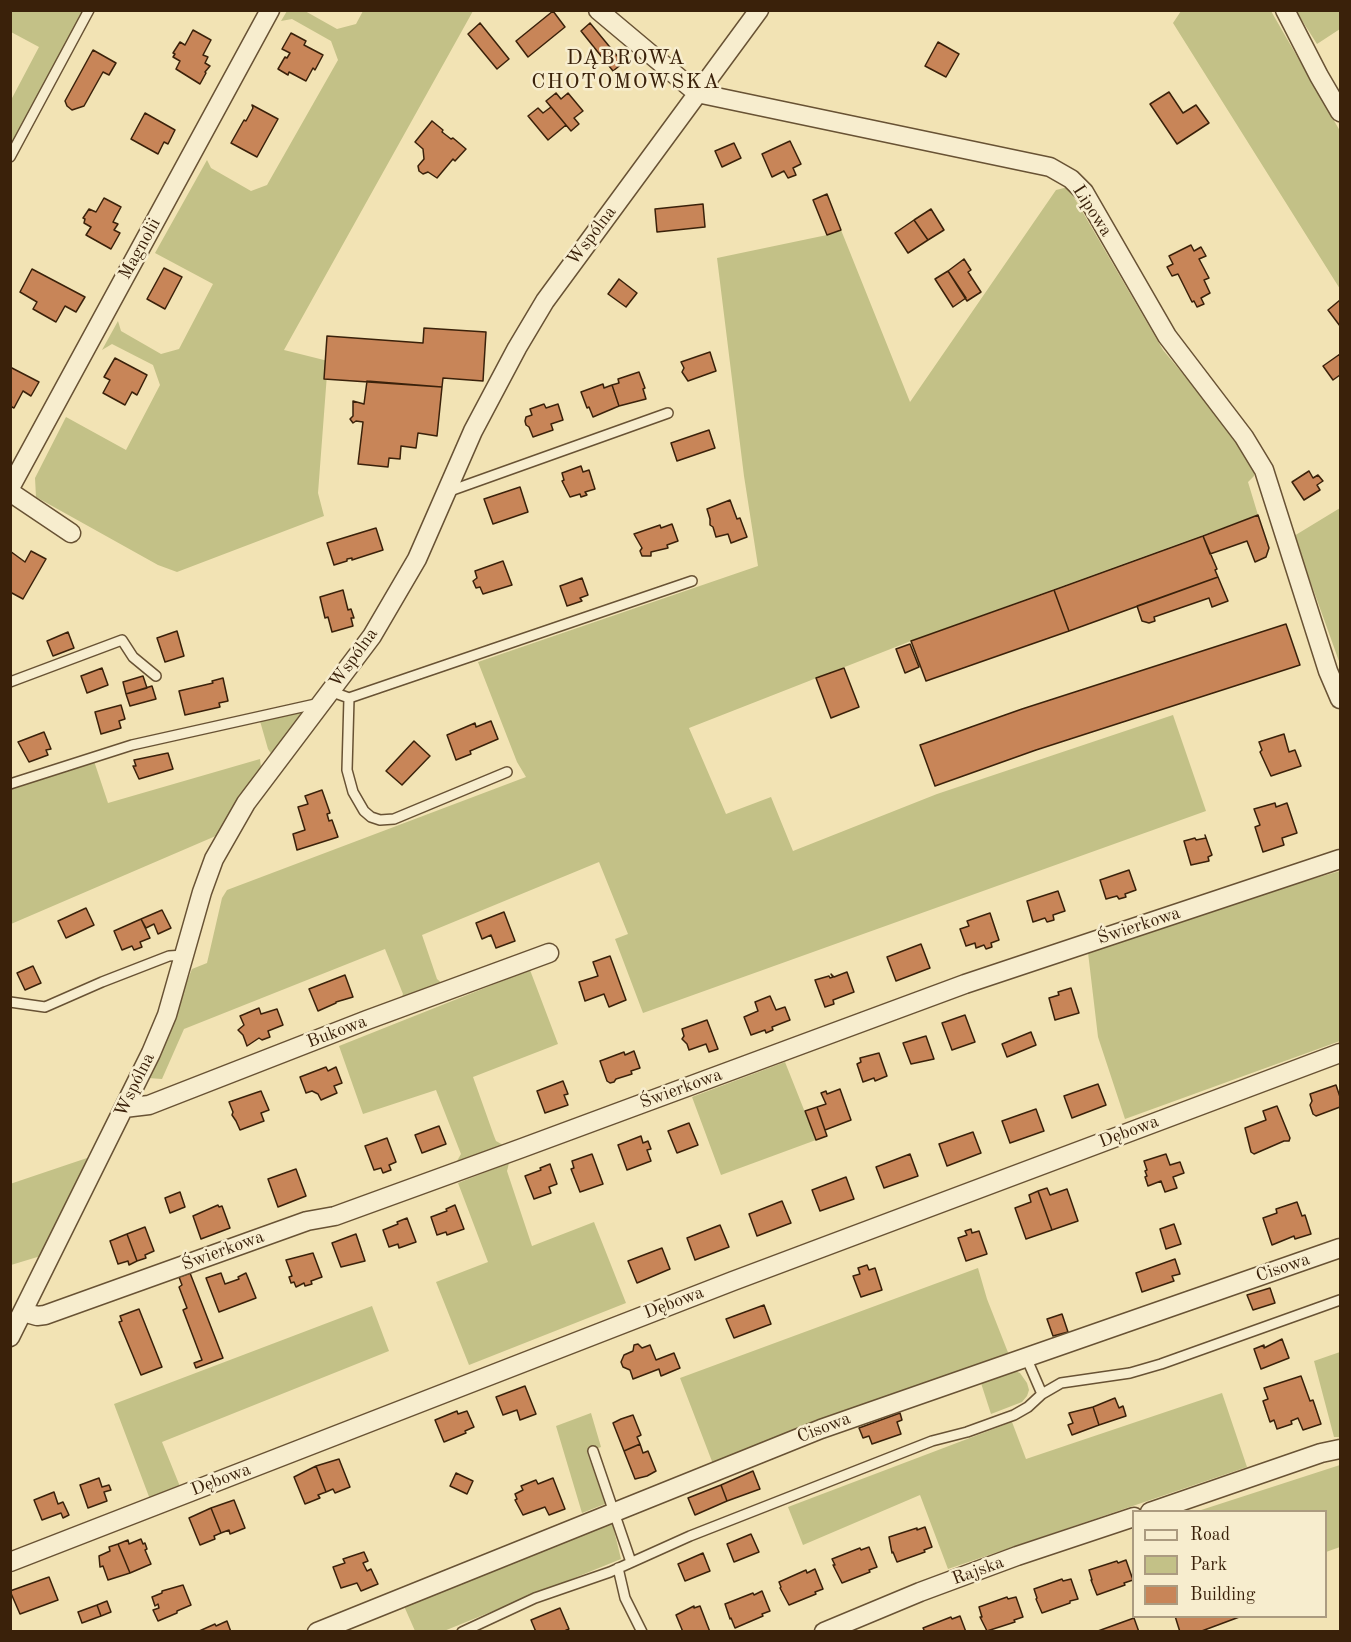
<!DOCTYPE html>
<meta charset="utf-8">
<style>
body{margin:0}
#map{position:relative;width:1351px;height:1642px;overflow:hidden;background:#f2e3b4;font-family:"Old Standard TT",serif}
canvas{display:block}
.frame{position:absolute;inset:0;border:12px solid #3a210a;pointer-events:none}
.legend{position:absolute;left:1132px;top:1510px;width:195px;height:108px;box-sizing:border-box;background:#f7edce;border:2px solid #ab9b80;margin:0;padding:8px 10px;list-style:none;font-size:18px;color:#3a210a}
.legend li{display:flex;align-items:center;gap:12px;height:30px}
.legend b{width:30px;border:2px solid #ab9b80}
</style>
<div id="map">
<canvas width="1351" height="1642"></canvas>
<div class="frame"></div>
<ul class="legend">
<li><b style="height:8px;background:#f7edce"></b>Road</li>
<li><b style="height:16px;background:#c3c187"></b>Park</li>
<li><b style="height:16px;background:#c88558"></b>Building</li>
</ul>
</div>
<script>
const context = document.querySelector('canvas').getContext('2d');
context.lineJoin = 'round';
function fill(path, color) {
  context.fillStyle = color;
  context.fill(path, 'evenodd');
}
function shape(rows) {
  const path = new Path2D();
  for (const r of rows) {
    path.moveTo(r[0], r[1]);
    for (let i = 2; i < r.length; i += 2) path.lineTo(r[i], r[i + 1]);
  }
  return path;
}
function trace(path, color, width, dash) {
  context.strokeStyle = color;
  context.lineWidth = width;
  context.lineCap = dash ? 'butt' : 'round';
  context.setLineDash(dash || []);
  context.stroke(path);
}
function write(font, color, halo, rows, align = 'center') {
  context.font = font + ' "Old Standard TT",serif';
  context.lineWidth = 5;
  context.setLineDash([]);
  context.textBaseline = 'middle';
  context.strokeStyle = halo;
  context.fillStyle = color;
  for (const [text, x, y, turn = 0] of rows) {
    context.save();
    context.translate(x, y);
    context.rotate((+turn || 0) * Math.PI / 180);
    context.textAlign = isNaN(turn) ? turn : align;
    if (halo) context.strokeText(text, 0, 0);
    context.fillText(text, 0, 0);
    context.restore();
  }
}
fill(shape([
 [10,11,84,11,11,147,11,100,39,47,11,32],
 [287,11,305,11,337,29,356,24,363,11,473,11,284,350,328,361,318,493,324,516,177,572,158,565,36,497,35,478,66,417,126,450,160,385,153,365,112,344,102,350,118,321,121,331,161,354,179,349,213,284,155,253,207,160,211,168,251,191,267,185,338,60,331,41,292,19,281,21],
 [1181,11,1271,11,1340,131,1340,289,1173,23],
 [1296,11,1340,11,1340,29,1317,44],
 [1068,187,1163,350,1233,434,1254,471,1254,476,1248,482,1258,515,911,641,689,728,726,814,771,797,793,851,937,794,1173,715,1206,811,643,1013,615,939,628,934,599,862,422,935,437,979,443,984,400,1001,403,994,385,949,184,1029,162,1079,148,1078,192,969,207,963,222,898,227,890,526,777,517,762,478,662,758,566,744,476,717,258,827,235,841,230,910,402,1056,190],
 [1340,508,1340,664,1294,536],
 [306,710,272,755,268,749,260,721],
 [260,759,261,767,218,835,11,924,11,787,94,761,108,803],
 [1340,871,1340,1041,1125,1119,1098,1037,1087,944],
 [530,970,558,1044,473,1077,494,1136,496,1141,503,1145,504,1148,464,1162,457,1161,461,1154,436,1090,363,1114,339,1046],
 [785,1062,816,1140,721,1175,692,1097],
 [90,1157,44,1255,11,1265,10,1184],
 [509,1163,507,1171,532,1246,594,1222,626,1303,469,1365,436,1282,488,1262,458,1183],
 [978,1268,987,1299,1009,1355,713,1464,680,1378],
 [372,1306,389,1351,162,1442,181,1489,151,1502,114,1404],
 [1340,1352,1340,1437,1334,1437,1314,1361],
 [1010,1369,1020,1373,1027,1383,1029,1390,1027,1396,1022,1402,991,1414,980,1380],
 [1222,1393,1247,1467,948,1569,920,1495,803,1545,788,1507,1012,1422,1026,1459],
 [591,1413,601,1447,587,1452,605,1504,582,1513,556,1426],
 [1340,1465,1340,1547,1326,1552,1326,1512,1198,1511],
 [612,1522,621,1559,444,1631,415,1631,404,1606]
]), '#c3c187');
const building = shape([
 [553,11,565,27,528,57,516,41,553,11],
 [480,23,509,59,497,69,468,34,480,23],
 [590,23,623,63,613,71,581,31,590,23],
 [193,30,211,40,203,55,208,57,205,63,210,66,205,72,206,73,200,84,176,69,180,61,173,57,175,54,173,53,180,42,185,45,193,30],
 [291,33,306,41,304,45,323,55,315,70,313,68,306,81,289,72,288,75,278,69,285,57,287,58,290,53,282,49,291,33],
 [938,42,959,54,946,77,925,66,938,42],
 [93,50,116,63,109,75,103,72,84,106,72,110,67,106,65,101,93,50],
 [1169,92,1183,113,1196,105,1209,123,1177,144,1150,104,1169,92],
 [556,93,561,99,568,93,583,111,574,118,579,124,571,131,546,101,556,93],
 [252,105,278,119,257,157,231,143,244,120,246,121,253,108,252,105],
 [551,107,566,125,548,140,528,116,538,108,543,113,551,107],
 [145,113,175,130,168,144,164,142,158,154,131,139,145,113],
 [432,121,443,130,442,132,451,139,453,138,466,149,455,161,453,159,437,178,428,172,423,174,419,171,418,166,424,159,423,149,415,142,432,121],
 [790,141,801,164,793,168,796,175,788,178,784,171,772,177,762,154,790,141],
 [734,143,741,158,722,167,715,151,734,143],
 [827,194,841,230,827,235,813,200,827,194],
 [104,198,121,207,113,222,118,224,114,230,120,233,111,249,86,235,91,227,84,223,85,219,83,218,89,209,96,212,104,198],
 [703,204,705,227,657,232,655,209,703,204],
 [931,209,944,230,928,240,914,220,931,209],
 [914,220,928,240,908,253,895,233,914,220],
 [1191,245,1194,251,1201,247,1206,256,1199,259,1209,278,1204,280,1210,293,1201,298,1204,304,1197,307,1194,301,1192,302,1178,274,1172,276,1167,267,1173,264,1169,256,1191,245],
 [964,259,971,270,968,272,981,292,967,301,948,271,964,259],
 [164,268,182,277,165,309,147,299,164,268],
 [32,269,85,297,76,312,65,306,56,322,33,309,37,302,20,292,32,269],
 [948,271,966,298,953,307,935,279,948,271],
 [619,279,637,293,626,307,608,294,619,279],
 [1340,300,1340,326,1328,310,1340,300],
 [424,328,486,332,483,381,443,378,442,387,324,379,327,336,423,343,424,328],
 [710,352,716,371,688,381,682,372,684,368,681,362,710,352],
 [1340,354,1340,375,1333,380,1323,366,1340,354],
 [115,358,147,375,137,395,132,392,125,405,103,393,110,380,104,377,115,358],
 [10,367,39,382,31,396,23,391,14,408,10,406,10,367],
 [639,372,645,388,643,389,646,399,619,406,612,385,619,383,618,379,639,372],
 [367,381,442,387,437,436,418,433,416,448,401,446,400,459,389,458,388,467,358,464,363,422,356,421,353,423,350,419,353,416,353,401,364,404,367,381],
 [603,384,604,388,612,385,619,406,593,417,589,407,587,408,581,392,603,384],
 [544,404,546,408,558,404,563,420,551,424,553,430,533,437,529,427,526,425,525,421,526,417,532,415,530,409,544,404],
 [709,430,715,448,677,461,671,443,709,430],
 [581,466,583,472,589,470,595,489,585,492,587,495,581,497,580,494,570,497,562,481,564,480,562,473,581,466],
 [1309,471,1313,478,1318,475,1323,481,1317,485,1320,490,1304,500,1292,482,1309,471],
 [520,487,528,512,493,524,484,499,520,487],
 [730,500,737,519,740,518,747,537,731,543,728,534,716,537,713,527,710,525,710,519,707,509,730,500],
 [1258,515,1269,548,1266,557,1255,562,1247,541,1210,554,1203,536,1258,515],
 [672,524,678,541,667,545,668,548,651,552,651,556,642,556,640,551,642,548,634,534,660,525,661,528,672,524],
 [376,528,383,550,352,560,352,558,347,559,347,561,334,565,327,543,376,528],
 [1203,536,1217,569,1215,570,1218,577,1069,631,1054,590,1203,536],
 [10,551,25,562,31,551,46,559,23,599,10,592,10,551],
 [503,561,512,585,483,594,480,587,476,588,473,581,477,578,475,571,503,561],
 [1218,577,1228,601,1212,607,1209,598,1154,617,1155,621,1149,623,1142,621,1137,606,1218,577],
 [582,578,588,595,580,598,582,601,567,606,560,586,582,578],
 [343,590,348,610,351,609,354,618,351,618,353,626,332,632,328,617,325,618,320,597,343,590],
 [1054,590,1069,631,926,681,911,641,1054,590],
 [1286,624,1300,665,1036,750,935,786,920,745,1022,709,1286,624],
 [177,631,184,656,165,662,157,638,177,631],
 [68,632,74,648,53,656,47,641,68,632],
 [910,644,919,667,905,673,896,649,910,644],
 [102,668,108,685,87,693,81,676,102,668],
 [844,668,859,707,831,718,816,678,844,668],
 [143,676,147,688,126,694,123,682,143,676],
 [223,678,228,701,219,703,220,707,185,715,179,691,213,683,212,681,223,678],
 [152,686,156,699,130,706,126,694,152,686],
 [121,705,125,719,119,721,121,728,101,734,95,712,121,705],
 [491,721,498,739,470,751,471,754,456,760,447,735,475,723,476,727,491,721],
 [44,732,51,749,46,750,48,755,29,762,18,742,44,732],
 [1284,734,1289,752,1295,750,1301,766,1271,776,1260,752,1262,750,1259,742,1284,734],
 [414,741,430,756,402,785,386,771,414,741],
 [168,753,173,769,139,779,133,766,136,766,134,760,168,753],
 [322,790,330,813,327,814,329,821,332,820,338,837,297,850,293,834,305,830,298,807,308,804,305,796,322,790],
 [1275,803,1276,807,1287,803,1297,833,1282,838,1284,845,1263,852,1255,827,1260,825,1254,809,1275,803],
 [1205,835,1212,855,1208,857,1209,861,1191,865,1184,841,1195,838,1196,840,1206,838,1205,835],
 [1129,870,1136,890,1125,894,1126,897,1119,899,1117,896,1106,899,1100,880,1129,870],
 [1058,891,1065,911,1053,915,1054,920,1047,922,1045,918,1033,922,1027,901,1058,891],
 [86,908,94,925,66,938,58,921,86,908],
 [162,910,171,928,158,934,154,924,146,928,141,919,162,910],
 [504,912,515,941,496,948,491,935,482,939,476,923,504,912],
 [990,913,999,940,991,943,992,947,986,949,984,945,976,948,975,943,966,946,960,929,969,926,967,921,990,913],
 [141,919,150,938,140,942,142,947,134,950,132,946,122,950,114,931,141,919],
 [921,944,930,968,896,981,887,957,921,944],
 [610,956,626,1000,609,1007,604,994,585,1001,579,982,598,976,593,962,610,956],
 [33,966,41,983,25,990,17,973,33,966],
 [847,972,854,992,833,1000,834,1004,825,1007,815,980,829,976,830,978,833,977,831,974,834,977,847,972],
 [345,975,353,997,336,1002,336,1003,318,1011,309,989,345,975],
 [1071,988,1079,1013,1055,1020,1049,998,1059,995,1058,992,1071,988],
 [770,996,776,1010,785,1007,790,1020,772,1027,773,1030,766,1033,765,1030,751,1035,744,1017,758,1011,755,1002,770,996],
 [259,1008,261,1014,277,1009,283,1025,268,1031,270,1037,262,1040,259,1038,247,1046,243,1035,238,1030,244,1025,240,1016,259,1008],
 [965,1015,975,1042,952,1050,942,1023,965,1015],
 [707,1020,718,1049,709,1052,706,1044,689,1050,687,1044,682,1039,684,1036,682,1029,707,1020],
 [1031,1032,1036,1045,1007,1057,1002,1044,1031,1032],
 [926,1036,934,1059,911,1064,903,1043,926,1036],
 [634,1051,640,1068,631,1071,632,1074,616,1079,614,1082,610,1083,607,1081,600,1061,624,1052,625,1055,634,1051],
 [879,1053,887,1076,875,1081,874,1078,863,1082,857,1064,861,1062,860,1058,879,1053],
 [326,1067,328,1071,336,1067,342,1083,334,1086,337,1093,321,1100,318,1094,312,1091,306,1093,300,1077,326,1067],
 [563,1081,568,1094,564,1095,568,1105,545,1113,537,1091,563,1081],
 [1098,1084,1106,1105,1072,1118,1064,1096,1098,1084],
 [1336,1085,1340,1097,1340,1107,1316,1116,1313,1114,1310,1105,1312,1101,1310,1094,1336,1085],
 [840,1089,851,1120,825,1130,817,1107,826,1104,821,1093,826,1091,827,1094,840,1089],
 [261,1091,269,1110,261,1113,264,1121,240,1130,236,1121,232,1115,233,1112,229,1102,261,1091],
 [1277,1106,1290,1138,1289,1141,1284,1141,1254,1154,1251,1152,1245,1128,1266,1120,1263,1111,1277,1106],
 [817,1107,827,1136,816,1140,805,1111,817,1107],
 [1036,1109,1044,1131,1010,1143,1002,1121,1036,1109],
 [689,1123,698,1145,677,1153,668,1131,689,1123],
 [439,1126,446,1144,422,1153,415,1135,439,1126],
 [973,1132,981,1153,947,1166,939,1144,973,1132],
 [641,1136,643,1143,648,1141,651,1149,647,1150,651,1161,627,1170,618,1145,641,1136],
 [387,1138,396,1162,389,1165,391,1170,383,1173,381,1168,374,1170,365,1146,387,1138],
 [592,1154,603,1184,580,1192,571,1169,574,1168,572,1161,592,1154],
 [910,1154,918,1176,884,1188,876,1167,910,1154],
 [1166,1154,1170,1165,1180,1162,1184,1173,1173,1177,1177,1188,1165,1192,1161,1181,1148,1186,1145,1177,1147,1176,1145,1171,1147,1170,1144,1161,1166,1154],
 [550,1164,557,1184,549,1187,551,1193,534,1199,525,1176,541,1170,540,1168,550,1164],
 [296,1169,306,1196,278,1207,268,1179,296,1169],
 [846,1177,854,1199,820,1211,812,1190,846,1177],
 [1047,1188,1050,1195,1067,1189,1078,1221,1052,1230,1038,1191,1047,1188],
 [1038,1191,1052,1230,1026,1239,1015,1208,1031,1202,1029,1195,1038,1191],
 [180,1192,185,1207,170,1213,165,1198,180,1192],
 [782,1201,791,1223,757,1236,749,1214,782,1201],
 [1297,1202,1302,1216,1305,1215,1311,1234,1295,1239,1294,1236,1272,1245,1263,1218,1277,1213,1276,1209,1297,1202],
 [218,1205,219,1207,222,1206,230,1228,201,1239,193,1216,218,1205],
 [455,1205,464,1229,447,1235,446,1232,437,1235,431,1217,447,1211,446,1209,455,1205],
 [407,1218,416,1242,399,1248,398,1244,389,1247,383,1230,398,1224,397,1222,407,1218],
 [1174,1224,1181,1244,1166,1249,1160,1229,1174,1224],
 [720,1225,729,1247,695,1260,687,1238,720,1225],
 [145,1227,154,1251,145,1255,146,1258,137,1261,127,1234,145,1227],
 [971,1229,972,1233,979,1231,987,1254,966,1261,958,1238,967,1235,965,1231,971,1229],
 [127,1234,137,1261,129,1265,128,1261,118,1264,110,1241,127,1234],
 [356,1234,365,1261,341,1267,332,1243,356,1234],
 [662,1248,670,1269,637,1283,628,1261,662,1248],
 [313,1253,322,1277,311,1281,312,1284,305,1286,304,1283,296,1287,294,1282,291,1283,289,1277,292,1276,286,1260,313,1253],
 [1175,1259,1180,1274,1172,1276,1174,1281,1142,1292,1136,1273,1175,1259],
 [867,1265,869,1270,875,1268,882,1290,861,1297,853,1276,860,1274,858,1268,867,1265],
 [190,1273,223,1358,196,1368,194,1363,202,1360,183,1310,187,1308,179,1287,182,1285,179,1277,190,1273],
 [221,1273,225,1284,239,1279,238,1277,246,1273,256,1298,219,1312,206,1278,221,1273],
 [1270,1288,1275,1303,1253,1310,1247,1295,1270,1288],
 [764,1305,771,1324,734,1338,726,1319,764,1305],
 [139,1309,162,1367,141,1375,119,1322,122,1321,120,1316,139,1309],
 [1062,1314,1068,1332,1053,1336,1047,1319,1062,1314],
 [1282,1339,1289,1358,1261,1369,1254,1349,1264,1345,1264,1348,1282,1339],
 [638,1344,642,1348,650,1345,656,1360,674,1353,680,1368,661,1376,659,1369,633,1379,630,1370,623,1367,621,1362,624,1355,633,1351,634,1345,638,1344],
 [1301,1376,1310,1401,1313,1400,1321,1424,1303,1430,1298,1418,1291,1421,1292,1424,1277,1429,1274,1420,1270,1422,1263,1401,1268,1399,1264,1388,1301,1376],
 [525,1386,536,1414,520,1420,517,1410,503,1415,496,1397,525,1386],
 [1115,1398,1119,1408,1123,1406,1126,1416,1099,1425,1093,1407,1115,1398],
 [1093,1407,1099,1425,1072,1435,1068,1425,1073,1423,1069,1413,1093,1407],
 [457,1411,458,1414,467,1411,474,1427,465,1431,466,1433,444,1442,435,1420,457,1411],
 [900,1413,902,1420,897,1422,901,1434,872,1444,869,1436,863,1438,859,1428,900,1413],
 [633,1415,641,1435,637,1437,640,1444,624,1451,613,1423,621,1419,633,1415],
 [640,1444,643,1453,648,1451,656,1471,647,1476,635,1479,624,1451,640,1444],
 [339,1459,350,1487,335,1493,333,1489,326,1492,316,1466,339,1459],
 [316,1466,326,1492,318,1495,320,1498,305,1504,294,1477,316,1466],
 [753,1471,760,1489,727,1501,721,1485,753,1471],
 [456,1473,473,1481,467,1494,450,1486,456,1473],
 [99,1478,102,1487,109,1485,111,1490,104,1492,107,1501,88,1508,80,1485,99,1478],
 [553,1478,565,1509,549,1515,545,1507,523,1515,515,1500,517,1499,515,1494,523,1490,521,1486,536,1480,538,1484,553,1478],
 [721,1485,727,1501,695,1515,688,1498,721,1485],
 [54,1492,58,1504,63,1502,69,1515,63,1518,61,1513,42,1520,34,1500,54,1492],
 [234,1500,245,1528,230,1534,229,1530,221,1533,211,1508,234,1500],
 [211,1508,221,1533,214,1536,215,1539,200,1545,189,1518,211,1508],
 [925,1527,932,1547,924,1550,925,1552,897,1562,893,1552,892,1553,889,1537,917,1528,917,1530,925,1527],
 [751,1534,759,1552,734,1562,727,1544,751,1534],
 [141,1539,143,1544,145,1543,147,1549,145,1550,151,1564,130,1573,118,1544,128,1540,129,1544,141,1539],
 [118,1544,130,1573,108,1580,103,1566,100,1567,99,1556,110,1551,109,1547,118,1544],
 [869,1547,877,1567,869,1570,870,1572,842,1583,833,1565,835,1565,832,1559,860,1548,861,1550,869,1547],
 [364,1552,368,1561,363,1563,367,1571,371,1569,378,1584,361,1591,357,1583,341,1588,333,1567,345,1563,343,1559,364,1552],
 [703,1553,710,1571,685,1581,678,1564,703,1553],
 [1126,1560,1133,1580,1124,1583,1125,1585,1097,1595,1091,1580,1092,1580,1089,1570,1117,1561,1118,1563,1126,1560],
 [815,1569,823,1589,815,1592,816,1594,789,1605,780,1588,781,1587,779,1582,806,1570,807,1573,815,1569],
 [49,1577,58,1600,20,1614,10,1591,49,1577],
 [1062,1579,1063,1581,1071,1579,1078,1599,1070,1601,1070,1603,1042,1613,1036,1599,1037,1598,1034,1589,1062,1579],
 [183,1585,191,1605,177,1611,177,1613,158,1621,153,1610,159,1608,158,1604,155,1606,152,1597,162,1593,162,1591,183,1585],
 [762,1591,770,1611,762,1614,763,1616,735,1628,731,1618,730,1619,725,1604,753,1593,754,1595,762,1591],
 [1007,1597,1008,1599,1016,1597,1023,1617,1014,1620,1015,1622,987,1631,980,1617,982,1617,979,1607,1007,1597],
 [107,1601,111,1612,101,1616,97,1605,107,1601],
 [97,1605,101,1616,82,1623,78,1612,97,1605],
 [694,1606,694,1608,700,1606,710,1632,683,1632,676,1615,694,1606],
 [560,1608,569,1629,562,1632,536,1632,531,1620,560,1608],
 [960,1616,966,1632,925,1632,923,1628,951,1617,952,1619,960,1616],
 [1175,1616,1242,1616,1199,1632,1180,1632,1175,1616],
 [1134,1618,1139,1632,1099,1632,1098,1631,1134,1618],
 [227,1621,231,1632,197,1632,215,1624,216,1626,227,1621]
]);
fill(building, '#c88558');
trace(building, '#3a210a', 1.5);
const service = shape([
 [10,157,89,10],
 [447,492,668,413],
 [10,682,122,640,133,657,156,676],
 [332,689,338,694,349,698,692,581],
 [349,698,347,770,353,792,364,811,371,817,380,820,394,819,507,772],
 [10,784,132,745,320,703],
 [10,1002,45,1007,102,982,169,956,184,955],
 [1026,1357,1042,1394],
 [593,1451,631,1562],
 [618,1568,625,1598,642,1632],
 [462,1632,535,1598,610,1572,690,1536,932,1441,967,1432,1014,1415,1028,1407,1042,1394,1061,1383,1130,1373,1161,1364,1340,1300]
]);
const minor = shape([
 [598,10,697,93,1050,167,1071,179,1084,192,1167,336,1244,437,1264,470,1328,671,1340,699],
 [1285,10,1319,76,1340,112],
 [10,488,270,10],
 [10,492,71,533],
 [124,1108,149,1105,367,1020,549,953],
 [23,1312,37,1316,45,1315,307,1221,335,1216,522,1148,965,984,1340,859],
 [10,1337,151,1053,167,1015,202,892,214,859,246,803,372,636,417,559,473,431,517,348,545,301,759,10],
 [1150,1512,1321,1453,1340,1449],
 [10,1562,733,1281,1340,1053],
 [317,1632,821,1429,1340,1248],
 [824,1632,920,1592,1017,1556,1134,1517]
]);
trace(service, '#685234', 12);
trace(minor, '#685234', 21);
trace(service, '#f7edce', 9);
trace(minor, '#f7edce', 18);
write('18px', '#3a210a', '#f7edce', [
 ["Lipowa",1092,211,57],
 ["Wspólna",592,236,-53],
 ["Magnolii",140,249,-61],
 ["Wspólna",354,658,-54],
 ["Świerkowa",1139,926,-18],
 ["Bukowa",337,1032,-21],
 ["Wspólna",135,1085,-64],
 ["Świerkowa",681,1089,-20],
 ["Dębowa",1129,1132,-21],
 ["Świerkowa",223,1251,-20],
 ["Cisowa",1283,1268,-19],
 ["Dębowa",674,1303,-21],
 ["Cisowa",824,1428,-21],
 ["Dębowa",221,1480,-21],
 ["Rajska",978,1571,-20]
]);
context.letterSpacing = '1.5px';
write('21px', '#3a210a', '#f7edce', [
 ["DĄBROWA",626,58],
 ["CHOTOMOWSKA",626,82]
]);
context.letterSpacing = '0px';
</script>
